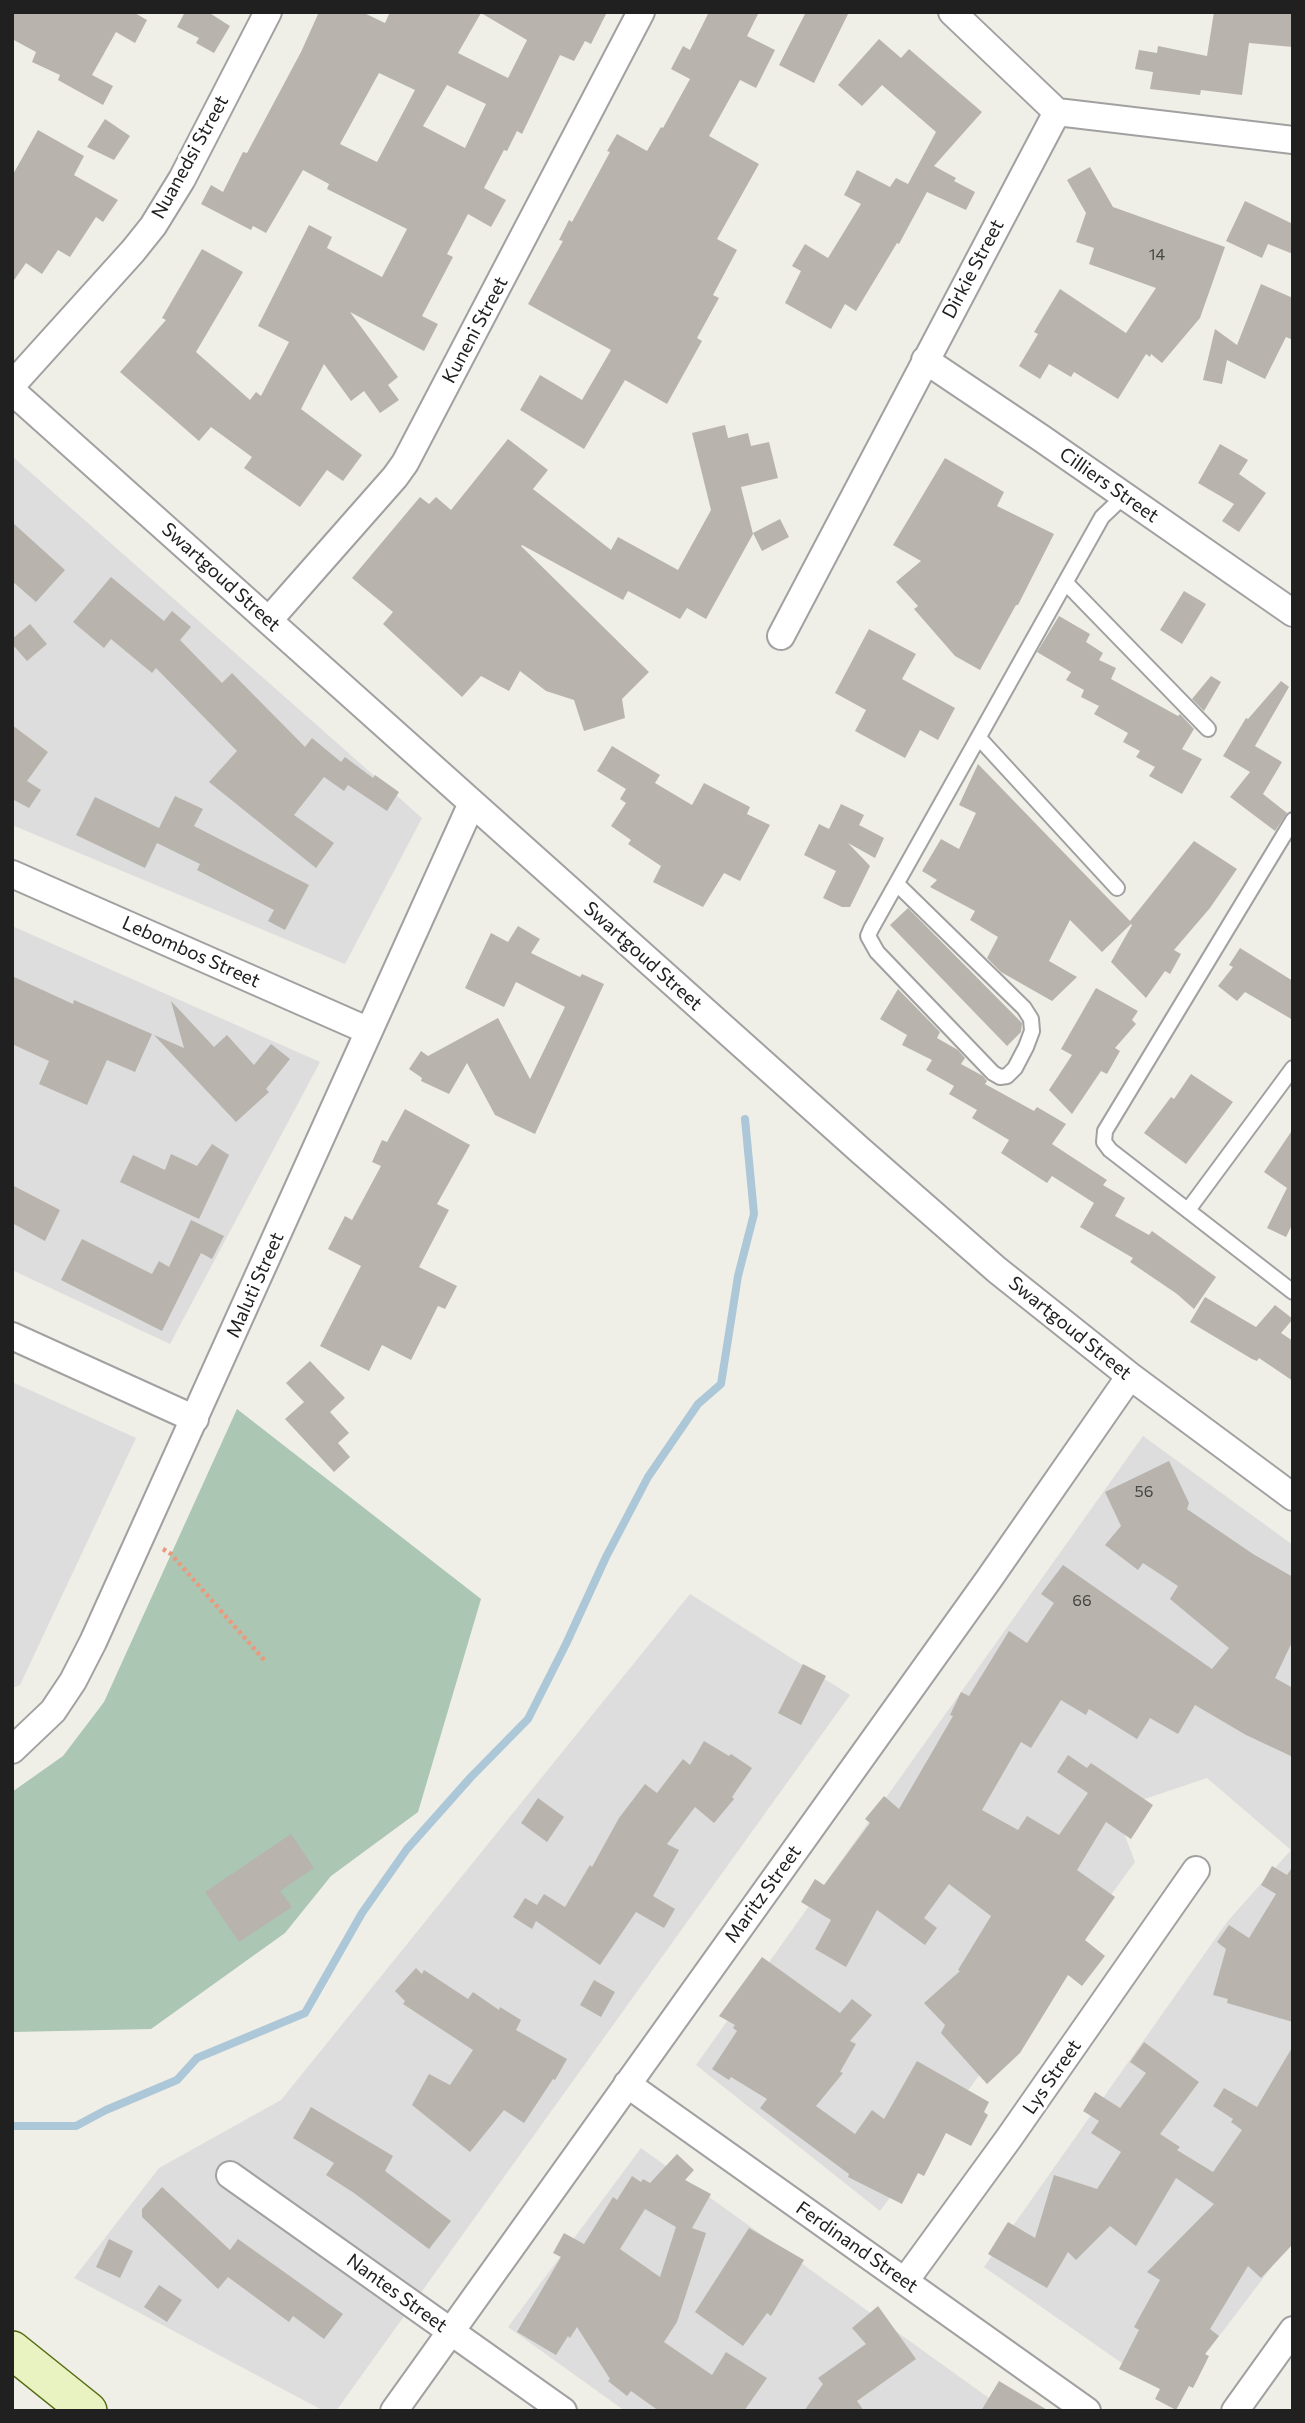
<!DOCTYPE html>
<style>
body{margin:0}
#map{position:relative;width:1305px;height:2423px;overflow:hidden;background:#efeee7;font-family:Commissioner,sans-serif}
canvas{display:block}
.frame{position:absolute;inset:0;border:14px solid #202020;pointer-events:none}
</style>
<div id="map">
<canvas width="1305" height="2423"></canvas>
<div class="frame"></div>
</div>
<script>
const context = document.querySelector('canvas').getContext('2d');
context.lineJoin = 'round';
function fill(path, color) {
  context.fillStyle = color;
  context.fill(path, 'evenodd');
}
function shape(rows) {
  const path = new Path2D();
  for (const r of rows) {
    path.moveTo(r[0], r[1]);
    for (let i = 2; i < r.length; i += 2) path.lineTo(r[i], r[i + 1]);
  }
  return path;
}
function trace(path, color, width, dash) {
  context.strokeStyle = color;
  context.lineWidth = width;
  context.lineCap = dash ? 'butt' : 'round';
  context.setLineDash(dash || []);
  context.stroke(path);
}
function write(font, color, halo, rows, align = 'center') {
  context.font = font + ' Commissioner,sans-serif';
  context.lineWidth = 6;
  context.setLineDash([]);
  context.textBaseline = 'middle';
  context.strokeStyle = halo;
  context.fillStyle = color;
  for (const [text, x, y, turn = 0] of rows) {
    context.save();
    context.translate(x, y);
    context.rotate((+turn || 0) * Math.PI / 180);
    context.textAlign = isNaN(turn) ? turn : align;
    if (halo) context.strokeText(text, 0, 0);
    context.fillText(text, 0, 0);
    context.restore();
  }
}
fill(shape([
 [12,456,422,818,345,964,12,825],
 [12,926,320,1062,170,1344,12,1270],
 [12,1382,136,1438,20,1685,12,1688],
 [1143,1436,1293,1545,1293,2239,1172,2398,984,2267,1227,1922,1291,1850,1207,1778,1115,1809,1135,1862,880,2211,696,2065],
 [690,1594,850,1695,336,2411,324,2411,74,2278,159,2168,281,2100],
 [641,2148,1007,2411,625,2411,508,2327]
]), '#ddd');
fill(shape([
 [237,1409,481,1599,418,1812,331,1876,285,1933,151,2029,12,2032,12,1792,63,1756,104,1702]
]), '#abc6b3');
trace(shape([
 [12,2126,76,2126,106,2110,177,2080,197,2058,305,2013,362,1913,407,1849,471,1777,528,1719,566,1644,606,1557,648,1477,698,1404,721,1384,738,1276,754,1214,745,1119]
]), '#acc7d8', 8);
fill(shape([
 [12,12,133,12,147,20,135,43,116,32,92,75,113,86,103,105,58,80,60,75,32,62,36,52,12,39],
 [185,12,208,12,230,26,214,53,196,43,199,38,177,27],
 [319,12,362,12,385,23,390,12,607,12,591,44,585,41,574,61,560,55,522,134,517,131,507,151,504,150,484,188,506,200,491,227,468,214,447,254,453,257,422,316,438,324,424,351,350,312,398,377,388,385,399,400,380,413,364,391,351,401,324,364,301,409,362,455,343,481,327,470,300,507,244,468,252,457,211,427,199,441,120,372,166,320,162,318,202,249,243,272,196,352,250,400,256,392,261,396,289,342,258,326,309,225,332,237,327,248,382,277,407,229,327,189,329,184,303,170,266,233,253,226,251,230,201,204,211,185,223,192,243,152,247,153,301,52],
 [481,13,527,40,508,78,458,53],
 [379,73,415,90,377,162,340,144],
 [447,85,486,104,465,148,423,126],
 [709,12,759,12,747,36,775,50,756,88,740,80,709,136,759,164,717,239,737,250,713,295,719,298,697,338,702,341,667,404,625,380,584,449,520,410,540,375,582,400,611,350,528,304,563,241,559,240,569,220,572,222,610,152,607,151,617,134,647,151,661,127,663,128,690,79,671,69,683,46,690,50],
 [806,12,849,12,814,83,779,65],
 [1214,12,1293,12,1293,47,1249,43,1242,95,1201,90,1200,95,1150,89,1153,72,1135,69,1139,50,1157,53,1158,46,1207,56],
 [879,39,901,58,909,49,982,112,934,166,956,178,954,181,975,192,966,210,927,192,899,244,897,243,856,311,845,304,831,329,785,303,801,271,792,266,805,244,828,258,861,204,844,195,857,170,890,187,896,178,908,184,936,132,882,85,862,106,838,85],
 [105,119,130,136,114,160,87,147],
 [38,130,84,156,74,175,118,200,103,222,96,217,70,257,58,250,42,274,26,263,12,283,12,176],
 [1090,167,1113,207,1225,247,1200,318,1162,363,1151,354,1150,357,1146,354,1118,399,1074,372,1071,377,1049,364,1040,379,1019,366,1038,334,1034,332,1060,289,1126,333,1156,288,1089,264,1094,248,1076,242,1086,213,1067,180],
 [1245,201,1293,224,1293,254,1268,244,1262,258,1226,241],
 [1261,284,1293,298,1293,340,1286,337,1265,379,1227,360,1222,384,1203,380,1215,329,1237,345],
 [725,425,728,438,748,433,751,446,769,442,778,478,741,487,753,534,706,619,687,608,680,619,628,591,623,600,522,545,521,546,649,672,622,699,625,718,584,731,574,700,546,691,520,671,509,691,481,676,462,697,383,624,393,612,352,578,420,497,429,504,436,497,451,510,508,439,548,470,533,489,611,550,618,537,678,570,711,510,692,433],
 [1220,444,1248,460,1239,474,1266,493,1239,532,1222,521,1234,504,1198,483],
 [945,458,1004,492,997,506,1054,534,1018,605,1016,605,980,670,955,656,914,609,918,606,896,582,921,561,893,545],
 [780,519,789,537,762,551,753,533],
 [12,522,65,570,36,602,12,581],
 [111,577,164,621,172,611,191,627,180,640,222,683,232,673,305,747,312,738,341,762,345,757,373,778,375,775,399,792,387,811,348,785,344,791,324,777,294,815,334,843,316,868,209,782,237,751,156,668,152,673,111,639,104,648,73,622],
 [1184,591,1206,604,1182,644,1160,630],
 [1059,616,1090,634,1086,642,1103,653,1099,660,1116,668,1111,679,1178,716,1180,714,1194,729,1182,749,1202,759,1182,794,1149,776,1155,767,1136,757,1140,751,1123,742,1128,733,1094,714,1099,706,1081,697,1084,690,1066,680,1071,672,1037,652],
 [30,624,47,644,27,661,12,644,12,639],
 [869,629,916,654,902,679,955,708,938,740,920,730,905,758,855,731,866,710,835,693],
 [1211,676,1221,682,1204,711,1192,699],
 [1281,681,1289,687,1255,746,1282,762,1263,794,1287,813,1275,831,1230,797,1250,772,1223,756,1246,718,1248,719],
 [12,725,48,752,27,781,41,790,29,808,12,799],
 [612,746,660,775,655,783,692,805,704,783,750,807,747,814,770,825,740,881,724,873,703,907,653,882,661,866,628,844,631,840,611,826,626,803,620,799,626,789,597,771],
 [978,764,1130,921,1194,841,1237,869,1210,908,1174,950,1181,954,1170,974,1165,971,1146,998,1111,962,1132,925,1131,924,1102,952,1070,920,1049,961,1077,977,1052,1001,1001,972,987,958,998,937,970,920,975,911,930,887,937,880,922,871,941,839,959,849,976,813,959,805],
 [175,796,203,809,194,826,309,885,285,930,268,921,274,910,197,870,200,864,157,843,145,868,76,835,95,797,159,828],
 [841,804,864,815,859,825,884,838,875,858,848,843,870,866,850,907,842,907,823,898,836,871,804,855,819,824,829,829],
 [908,908,1022,1023,1021,1032,1007,1046,890,925],
 [518,926,540,939,531,953,580,977,582,974,604,984,535,1134,495,1115,467,1063,449,1094,421,1081,422,1078,409,1069,421,1051,428,1056,498,1018,530,1079,565,1007,516,982,504,1007,465,988,491,933,508,942],
 [1240,948,1293,981,1293,1020,1245,992,1237,1001,1218,986,1233,967,1229,965],
 [12,976,73,1004,74,1000,152,1034,135,1072,107,1060,87,1105,39,1084,49,1061,12,1044],
 [1096,988,1138,1011,1132,1020,1136,1024,1115,1048,1120,1051,1107,1074,1101,1071,1072,1114,1049,1090,1072,1055,1061,1049],
 [898,989,940,1032,937,1038,958,1050,965,1058,961,1064,983,1076,987,1081,985,1084,1034,1111,1037,1107,1066,1124,1052,1144,1107,1180,1103,1185,1125,1198,1115,1216,1149,1235,1152,1231,1216,1277,1194,1309,1177,1294,1130,1262,1133,1258,1080,1227,1094,1203,1052,1176,1047,1183,1001,1153,1009,1140,972,1118,977,1110,949,1094,954,1086,926,1070,932,1060,902,1045,907,1035,880,1019],
 [171,1001,214,1047,227,1035,254,1065,271,1044,290,1059,266,1089,269,1092,236,1122,154,1035,184,1048],
 [1191,1074,1233,1102,1186,1164,1144,1133,1171,1097,1174,1099],
 [405,1109,470,1145,437,1204,449,1210,419,1267,457,1286,445,1309,438,1306,411,1360,382,1345,369,1371,320,1346,361,1266,328,1249,345,1216,352,1220,381,1166,372,1162,382,1140,387,1142],
 [1293,1129,1293,1223,1286,1237,1267,1228,1287,1188,1264,1172],
 [212,1144,229,1155,199,1219,120,1182,133,1155,165,1170,171,1154,197,1166],
 [12,1185,60,1210,45,1241,12,1223],
 [191,1220,224,1236,212,1259,201,1253,162,1331,61,1280,82,1239,152,1274,159,1261,169,1267],
 [1205,1297,1256,1327,1275,1305,1293,1319,1281,1333,1293,1341,1293,1381,1259,1358,1257,1361,1252,1359,1190,1322],
 [310,1361,345,1398,330,1412,349,1433,338,1443,350,1457,334,1472,285,1419,304,1402,286,1383],
 [1169,1461,1189,1503,1187,1509,1253,1554,1293,1577,1293,1640,1275,1678,1293,1688,1293,1757,1246,1735,1195,1705,1178,1734,1150,1718,1137,1739,1089,1709,1086,1715,1061,1700,1031,1748,1021,1742,982,1810,1018,1830,1027,1816,1059,1835,1088,1793,1057,1772,1068,1755,1087,1768,1091,1763,1153,1805,1131,1839,1106,1822,1077,1870,1115,1897,1085,1940,1105,1956,1082,1986,1068,1975,1020,2053,987,2084,941,2033,945,2025,924,2003,960,1971,958,1970,991,1916,949,1884,924,1918,937,1928,925,1945,877,1910,846,1967,815,1949,831,1920,801,1902,815,1879,824,1885,870,1823,865,1819,884,1796,899,1809,953,1716,950,1715,961,1692,969,1696,1009,1631,1027,1643,1054,1603,1041,1594,1063,1565,1212,1669,1229,1648,1170,1599,1178,1586,1143,1563,1138,1570,1105,1545,1121,1526,1105,1492],
 [803,1664,826,1676,801,1725,778,1713],
 [704,1741,729,1756,731,1754,752,1768,732,1797,734,1799,714,1823,695,1807,667,1844,679,1850,653,1896,675,1909,664,1928,636,1912,600,1965,536,1921,532,1929,513,1917,525,1898,537,1905,544,1894,565,1907,590,1865,592,1867,619,1818,645,1784,657,1793,683,1759,690,1765],
 [538,1798,564,1817,547,1842,521,1823],
 [291,1834,314,1868,280,1891,292,1907,239,1942,205,1892],
 [1272,1866,1287,1875,1293,1866,1293,2022,1227,2003,1228,1999,1213,1995,1226,1949,1217,1942,1229,1925,1249,1938,1276,1894,1261,1885],
 [762,1957,840,2013,852,1999,872,2015,850,2041,856,2044,840,2072,843,2073,816,2106,855,2134,872,2110,884,2119,917,2061,989,2102,984,2112,988,2115,971,2146,946,2133,924,2176,918,2173,902,2204,848,2177,849,2174,760,2108,767,2099,731,2077,729,2080,712,2069,737,2031,733,2028,735,2025,719,2016],
 [416,1968,422,1974,424,1970,468,1999,473,1992,499,2010,500,2007,521,2020,516,2030,567,2059,555,2080,553,2079,524,2123,504,2110,470,2152,412,2105,429,2074,450,2085,473,2050,403,2004,405,2001,395,1991],
 [594,1980,615,1992,601,2017,580,2005],
 [1144,2042,1199,2082,1160,2134,1180,2147,1177,2150,1213,2172,1242,2130,1231,2122,1233,2119,1213,2106,1224,2088,1257,2107,1293,2046,1293,2244,1261,2278,1248,2266,1210,2329,1219,2336,1205,2354,1209,2356,1193,2388,1189,2386,1176,2410,1155,2399,1160,2389,1119,2369,1139,2330,1134,2327,1160,2280,1147,2272,1214,2204,1176,2178,1136,2246,1110,2226,1076,2260,1068,2252,1047,2288,988,2254,1008,2222,1035,2238,1054,2175,1097,2189,1121,2152,1091,2133,1099,2121,1083,2111,1095,2092,1120,2108,1146,2073,1130,2062],
 [311,2107,393,2156,385,2171,451,2221,429,2249,354,2193,326,2175,334,2163,293,2138],
 [677,2154,694,2170,685,2180,711,2194,692,2228,706,2233,677,2322,664,2342,712,2375,726,2352,767,2378,744,2411,659,2411,631,2391,627,2396,608,2381,610,2379,577,2327,570,2338,568,2336,556,2355,517,2332,561,2257,553,2253,564,2233,584,2244,613,2197,617,2200,632,2176,641,2182,643,2179,650,2183],
 [645,2209,676,2227,660,2277,620,2249],
 [162,2187,230,2250,238,2239,343,2314,324,2339,293,2316,289,2322,228,2277,218,2289,142,2217,142,2209],
 [749,2228,804,2260,771,2316,767,2313,743,2346,695,2312],
 [109,2239,133,2251,120,2278,96,2267],
 [159,2285,182,2300,167,2322,144,2307],
 [878,2306,916,2359,857,2401,864,2411,804,2411,823,2384,818,2378,866,2344,852,2328],
 [999,2381,1049,2411,981,2411]
]), '#b8b4ad');
const service = shape([
 [1066,583,1208,729],
 [979,738,1117,888],
 [1293,820,1105,1131,1104,1142,1110,1150,1293,1292],
 [897,884,1024,1008,1031,1019,1032,1031,1026,1047,1015,1068,1007,1076,1000,1077,993,1073,877,952,868,936,871,929,1102,517,1124,496],
 [1188,1210,1293,1068]
]);
const minor = shape([
 [952,12,1057,112],
 [1057,112,1293,140],
 [925,360,1041,438,1293,613],
 [12,385,133,251,153,226,182,179,268,12],
 [12,391,861,1151,997,1270,1130,1376,1293,1497],
 [269,620,395,477,405,463,641,12],
 [781,636,1057,112],
 [12,874,369,1031],
 [12,1336,195,1419],
 [12,1750,53,1711,73,1681,93,1642,472,803],
 [627,2084,1087,2411],
 [230,2175,563,2411],
 [905,2281,1009,2138,1196,1870],
 [394,2411,989,1579,1130,1376],
 [1235,2411,1293,2330]
]);
const secondary = shape([
 [12,2350,88,2411]
]);
trace(service, '#a1a1a1', 18);
trace(minor, '#a1a1a1', 30);
trace(secondary, '#536c11', 40);
trace(shape([
 [163,1549,171,1554,265,1661]
]), '#eb9a7c', 4.5, [3.5, 3.5]);
trace(service, '#fff', 14);
trace(minor, '#fff', 26);
trace(secondary, '#e8f3c1', 37);
write('16px', '#464543', null, [
 ["14",1157,255],
 ["56",1144,1492],
 ["66",1082,1601]
]);
write('19px', '#202020', '#fff', [
 ["Nuanedsi Street",190,157,-61],
 ["Dirkie Street",973,269,-62],
 ["Kuneni Street",475,330,-62],
 ["Cilliers Street",1109,485,35],
 ["Swartgoud Street",221,577,42],
 ["Lebombos Street",191,952,24],
 ["Swartgoud Street",643,956,42],
 ["Maluti Street",255,1285,-66],
 ["Swartgoud Street",1070,1328,39],
 ["Maritz Street",763,1894,-54],
 ["Lys Street",1052,2077,-55],
 ["Ferdinand Street",857,2247,35],
 ["Nantes Street",397,2293,36]
]);
</script>
